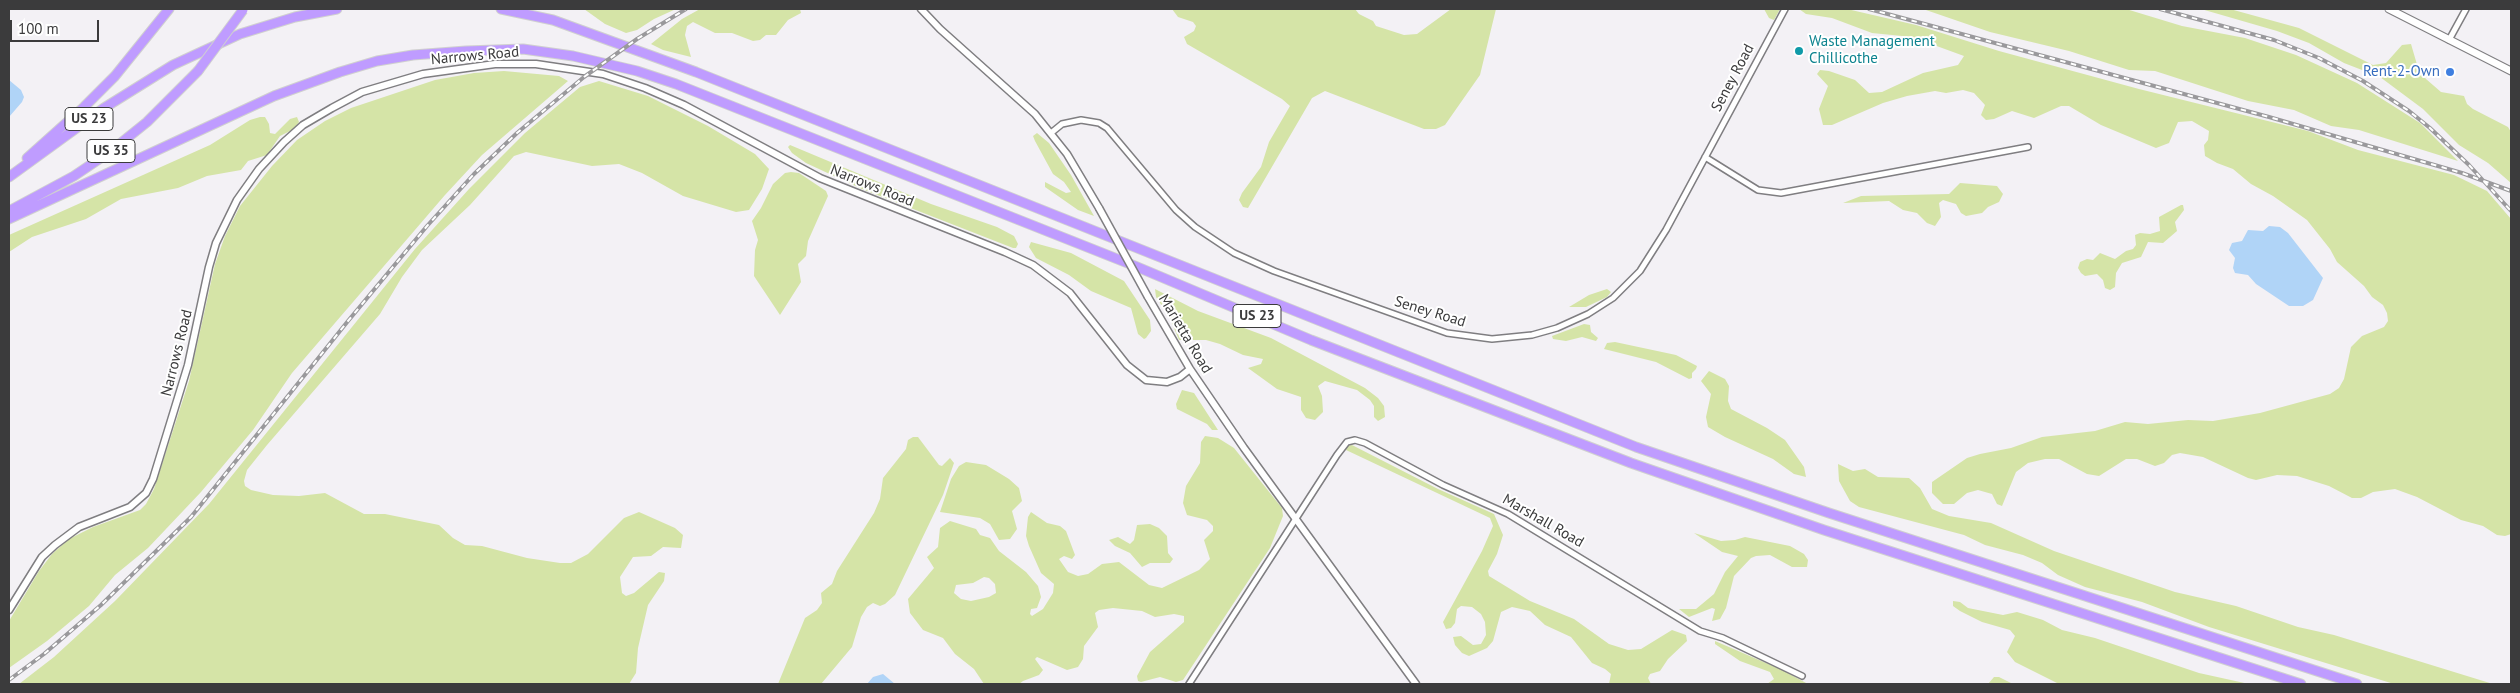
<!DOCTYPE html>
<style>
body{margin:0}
#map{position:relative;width:2520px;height:693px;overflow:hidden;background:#f3f1f5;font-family:"PT Sans",sans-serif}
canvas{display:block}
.frame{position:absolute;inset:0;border:10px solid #3b3b3c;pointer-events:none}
.scale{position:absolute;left:10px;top:20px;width:89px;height:22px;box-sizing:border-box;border:2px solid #3b3b3c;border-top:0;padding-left:6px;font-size:15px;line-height:18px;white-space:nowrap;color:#3b3b3c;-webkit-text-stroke:4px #fff;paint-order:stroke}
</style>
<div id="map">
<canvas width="2520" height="693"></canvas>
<div class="frame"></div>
<div class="scale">100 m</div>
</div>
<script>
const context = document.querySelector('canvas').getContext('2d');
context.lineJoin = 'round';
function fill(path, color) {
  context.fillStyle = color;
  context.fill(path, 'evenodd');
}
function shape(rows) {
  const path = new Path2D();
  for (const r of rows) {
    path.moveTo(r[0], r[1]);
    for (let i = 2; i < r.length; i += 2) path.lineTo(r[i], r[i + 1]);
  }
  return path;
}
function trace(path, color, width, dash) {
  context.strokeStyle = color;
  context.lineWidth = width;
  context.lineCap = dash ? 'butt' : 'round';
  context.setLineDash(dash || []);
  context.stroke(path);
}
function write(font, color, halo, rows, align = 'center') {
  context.font = font + ' "PT Sans",sans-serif';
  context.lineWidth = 4;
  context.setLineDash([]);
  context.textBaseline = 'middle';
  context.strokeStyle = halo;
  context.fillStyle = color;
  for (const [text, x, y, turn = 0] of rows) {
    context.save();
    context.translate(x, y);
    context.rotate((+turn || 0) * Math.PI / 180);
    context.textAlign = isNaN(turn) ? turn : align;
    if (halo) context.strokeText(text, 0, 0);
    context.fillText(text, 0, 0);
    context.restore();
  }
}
fill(shape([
 [584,9,639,10,676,9,654,19,637,30,626,33,605,24],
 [700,9,800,9,801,13,788,20,776,35,766,35,760,40,753,41,732,33,715,33,693,22,687,26,685,35,691,57,663,50,651,44,682,19],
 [1172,9,1355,9,1359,14,1373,21,1376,26,1404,35,1417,34,1451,9,1496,9,1480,75,1445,125,1436,129,1424,129,1325,91,1312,98,1248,208,1243,207,1239,200,1242,193,1261,167,1269,142,1290,106,1282,99,1187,44,1184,37,1194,31,1196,26,1193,22,1178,17],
 [1764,9,1780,9,1774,20,1769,18],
 [1799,9,1847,9,1916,25,1999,51,2139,89,2308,131,2358,150,2454,175,2487,191,2511,219,2511,534,2505,536,2497,535,2483,526,2461,520,2417,497,2395,489,2373,492,2361,498,2352,498,2329,486,2297,476,2277,475,2256,480,2248,478,2203,457,2180,453,2172,455,2164,463,2155,466,2137,459,2126,459,2099,476,2087,474,2059,459,2045,459,2028,463,2016,472,2002,506,1997,504,1992,494,1978,490,1967,493,1954,504,1943,504,1932,493,1932,482,1967,458,1980,454,2011,448,2042,437,2095,431,2125,422,2148,424,2188,420,2213,421,2260,413,2330,394,2339,388,2344,379,2351,347,2362,336,2384,327,2388,321,2387,313,2383,305,2372,297,2364,286,2337,262,2330,249,2307,220,2273,196,2251,184,2233,169,2217,163,2205,156,2204,145,2208,140,2209,131,2192,121,2178,122,2169,143,2156,148,2101,125,2069,106,2061,106,2034,118,2012,111,1994,119,1986,120,1981,115,1985,105,1974,93,1963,90,1946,93,1935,91,1907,96,1883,103,1832,125,1823,125,1819,109,1828,86,1817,74,1820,70,1829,71,1855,80,1869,93,1882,92,1923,73,1958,65,1964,56,1912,37,1872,33,1832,18,1806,14],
 [1923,9,2126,9,2182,26,2245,38,2296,55,2357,83,2420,123,2458,161,2359,130,2331,126,2294,110,2248,101,2155,71,2129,70,2069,51,1990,32],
 [2201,9,2230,9,2299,28,2373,65,2386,63,2402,45,2411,44,2418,68,2426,79,2441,92,2464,96,2467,104,2473,109,2508,127,2511,132,2511,183,2488,163,2459,145,2423,109,2380,77,2344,63,2309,43,2277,31],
 [504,71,559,76,568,81,482,155,445,195,292,373,253,430,201,492,148,548,115,575,89,606,47,641,9,668,9,621,39,571,52,554,69,539,93,527,140,510,146,504,154,489,189,381,215,264,225,236,240,206,272,166,297,140,325,121,351,108,435,80,474,73],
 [599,81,648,96,708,126,755,154,769,169,762,189,749,210,736,212,683,196,642,173,619,164,592,166,526,152,514,156,470,205,422,250,402,277,380,314,267,445,247,470,244,481,245,486,251,490,273,495,299,496,325,493,364,514,385,514,439,525,453,538,465,545,482,546,527,558,560,563,571,563,588,554,624,518,639,512,675,528,683,535,681,548,663,547,651,556,633,557,620,577,622,593,626,596,634,593,659,572,665,573,664,581,648,605,638,648,636,673,629,684,19,684,54,657,115,601,209,504,415,249,469,189,525,133,580,87],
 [260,117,265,117,269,124,270,133,275,134,290,119,297,117,299,122,294,129,280,136,267,155,248,161,241,170,207,176,178,188,121,199,86,219,32,237,9,252,9,235,210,145,250,120],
 [1037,133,1049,143,1071,175,1094,216,1078,210,1045,187,1045,182,1066,193,1071,192,1064,182,1053,174,1035,141,1033,136],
 [790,145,931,204,997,227,1014,236,1018,244,1016,248,1013,248,862,189,806,163,792,153,788,147],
 [791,172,799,173,826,191,828,196,808,241,806,256,798,264,801,282,780,315,754,276,755,250,758,240,752,221,761,208,773,184,785,173],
 [1960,183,1997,186,2003,194,1999,202,1988,207,1982,213,1966,216,1961,213,1956,204,1943,200,1939,203,1941,217,1935,226,1927,223,1917,213,1903,210,1889,201,1843,203,1861,196,1949,194],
 [2181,205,2183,205,2184,210,2175,222,2177,231,2163,243,2148,242,2141,257,2122,263,2116,273,2115,287,2110,290,2105,288,2103,280,2097,274,2085,276,2081,273,2078,268,2080,262,2087,259,2093,260,2100,253,2115,259,2126,251,2133,249,2136,245,2135,235,2140,233,2150,234,2160,231,2159,217],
 [1031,242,1071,253,1124,281,1150,320,1151,331,1146,338,1144,339,1138,334,1131,308,1091,291,1069,275,1036,258,1029,247],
 [1155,289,1198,311,1271,338,1365,388,1378,398,1384,406,1385,417,1378,421,1374,417,1374,406,1370,400,1357,390,1325,381,1318,386,1322,396,1323,412,1315,420,1306,418,1301,410,1301,397,1277,389,1248,368,1261,364,1263,359,1243,355,1220,344,1206,340,1179,340,1169,316,1156,297],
 [1607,289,1611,292,1607,297,1586,307,1569,307,1589,295],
 [1584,324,1590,325,1591,332,1598,338,1596,341,1582,337,1566,341,1553,339,1552,336],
 [1615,342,1676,355,1697,366,1696,369,1692,373,1692,378,1689,379,1656,362,1604,349,1607,343],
 [1709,371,1725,379,1729,386,1728,401,1731,409,1767,428,1785,440,1804,467,1806,477,1794,474,1773,459,1725,437,1708,427,1706,417,1711,394,1701,381],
 [1182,390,1194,393,1218,430,1212,430,1207,424,1177,409,1176,404],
 [1205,436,1218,438,1234,448,1282,508,1283,516,1270,548,1183,680,1176,682,1160,677,1141,682,1138,681,1137,676,1150,652,1184,622,1184,616,1174,614,1155,617,1142,611,1113,608,1099,610,1095,613,1098,627,1084,646,1083,659,1078,667,1067,670,1037,657,1035,659,1043,670,1039,675,1023,681,1019,684,984,684,974,669,955,654,943,638,923,630,910,613,908,599,934,568,927,557,938,547,940,528,950,521,976,529,980,535,990,538,999,551,1026,572,1038,586,1041,597,1037,608,1031,609,1030,614,1032,616,1043,609,1053,593,1054,584,1041,573,1029,546,1026,536,1028,517,1031,512,1047,523,1060,526,1066,531,1075,555,1072,559,1064,556,1059,559,1068,572,1078,576,1088,574,1102,564,1119,562,1149,585,1162,588,1199,570,1210,559,1204,540,1213,531,1213,526,1207,520,1187,515,1183,503,1186,486,1200,463,1201,442],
 [984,577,989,578,995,584,996,593,989,597,971,601,961,599,954,593,956,585,973,583],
 [913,437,918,437,939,465,942,466,950,458,954,463,943,495,895,595,885,604,880,606,873,603,867,607,861,617,852,647,821,684,778,684,805,618,817,610,822,603,821,593,832,584,837,571,874,513,880,499,883,478,906,449,908,440],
 [1352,445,1438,489,1494,514,1503,535,1497,554,1488,571,1489,576,1530,601,1574,619,1609,644,1628,650,1641,649,1672,630,1686,635,1687,641,1668,659,1660,671,1650,674,1648,678,1651,684,1609,684,1611,674,1605,669,1592,663,1571,637,1545,625,1530,611,1512,607,1501,612,1493,641,1487,648,1469,656,1462,653,1455,645,1453,637,1461,636,1473,645,1481,644,1486,635,1485,622,1481,614,1472,607,1461,606,1457,609,1455,623,1451,628,1446,629,1443,622,1482,551,1493,526,1490,518,1346,450,1347,446],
 [966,462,986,465,1009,479,1019,488,1022,501,1012,511,1017,529,1010,539,999,540,990,524,980,518,940,512,951,479,959,466],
 [1838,464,1853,471,1865,469,1878,477,1909,478,1920,488,1932,509,1949,516,1991,523,2054,551,2175,592,2236,606,2298,627,2334,635,2493,684,2394,684,2209,627,2142,602,2085,587,2058,575,2042,563,2023,555,1985,545,1964,535,1859,507,1850,501,1839,481],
 [1150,524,1159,528,1167,536,1168,553,1173,559,1170,563,1150,563,1142,567,1130,553,1115,546,1109,540,1118,537,1130,544,1134,540,1137,525],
 [1694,533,1721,541,1735,540,1745,537,1790,546,1804,554,1808,560,1807,567,1792,567,1770,555,1756,556,1751,558,1734,576,1726,608,1720,619,1712,621,1715,609,1712,608,1689,617,1679,609,1696,609,1714,594,1725,572,1738,556,1722,552],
 [1953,601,1960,602,1968,608,2003,615,2017,612,2043,620,2062,630,2095,638,2199,673,2249,684,2059,684,2015,662,2007,652,2015,636,2010,630,1982,622,1960,611,1953,606],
 [1715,641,1780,669,1808,684,1767,684,1774,679,1770,672,1740,661,1715,644],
 [1994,677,1999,677,2013,684,1988,684]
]), '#d5e4a7');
fill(shape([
 [9,80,21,90,24,97,22,102,9,117],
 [2269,226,2280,227,2288,233,2323,278,2313,300,2303,306,2289,306,2256,284,2248,275,2235,273,2233,268,2235,258,2229,250,2232,243,2242,241,2248,230,2263,231],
 [883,674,895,684,867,684,873,677]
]), '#b0d4f7');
const minor = shape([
 [2449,40,2466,9],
 [1051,133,1062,124,1081,120,1099,123,1107,128,1176,210,1195,227,1234,253,1274,271,1447,333,1492,339,1532,335,1557,328,1588,314,1613,298,1640,271,1666,230,1785,9],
 [1705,157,1758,190,1781,193,2028,147],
 [1189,684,1337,455,1347,442,1355,440,1365,443,1443,485,1508,514,1700,631,1723,638,1802,676]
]);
const tertiary = shape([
 [921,9,940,29,1035,114,1067,154,1099,208],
 [1148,297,1190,369,1244,448,1416,684],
 [9,610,42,557,55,545,79,527,130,507,146,493,153,479,188,365,209,267,216,243,237,200,259,169,284,142,303,125,332,108,362,92,423,74,495,64,536,64,603,74,645,88,684,105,820,178,1005,252,1033,265,1070,293,1127,365,1146,380,1167,382,1180,377,1190,369]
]);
const secondary = shape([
 [2389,9,2511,71]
]);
const motorway = shape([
 [501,9,553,20,696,72,1636,447,1829,513,2357,684],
 [27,158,84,107,115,76,169,9],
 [9,177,104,108,173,65,240,34,295,17,337,9],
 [9,211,74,176,111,151,147,122,198,71],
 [9,219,274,96,340,72,377,61,413,55,466,51,523,49,573,56,637,71,676,84,1135,266,1311,340,1631,463,1824,530,2301,684]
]);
trace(minor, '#7f7e81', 8);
trace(tertiary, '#7f7e81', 9);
trace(secondary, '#7f7e81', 9);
trace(motorway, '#d0d0d0', 11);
trace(minor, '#fff', 5);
trace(tertiary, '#fff', 6);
trace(secondary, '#fff', 7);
trace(motorway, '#bf9cff', 9);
const rail = shape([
 [1869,9,2269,117,2462,173,2511,191],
 [2160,9,2274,40,2319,58,2363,81,2409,111,2430,128,2469,165,2511,211],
 [9,680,44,654,101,605,191,517,348,321,427,226,474,174,517,133,584,77,637,39,686,9]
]);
trace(rail, '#9a999c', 4);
trace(rail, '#fff', 2, [5.5]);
const tertiaryBridge = shape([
 [1099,208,1148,297]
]);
const motorwayBridge = shape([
 [198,71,243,10]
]);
trace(tertiaryBridge, '#7f7e81', 9, []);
trace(motorwayBridge, '#d0d0d0', 11, []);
trace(tertiaryBridge, '#fff', 6);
trace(motorwayBridge, '#bf9cff', 9);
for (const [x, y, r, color] of [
 [1799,51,5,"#0f9aa8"],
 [2450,72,5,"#3f7fe0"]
]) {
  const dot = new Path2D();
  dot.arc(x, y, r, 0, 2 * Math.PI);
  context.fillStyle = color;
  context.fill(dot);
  trace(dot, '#fff', 2);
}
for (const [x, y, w] of [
 [89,119,48],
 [111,151,48],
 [1257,316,48]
]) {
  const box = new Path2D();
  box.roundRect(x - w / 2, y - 11.5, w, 23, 4);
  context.fillStyle = '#fff';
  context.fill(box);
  trace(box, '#3b3b3c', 1);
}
write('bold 14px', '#3b3b3c', null, [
 ["US 23",89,119],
 ["US 35",111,151],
 ["US 23",1257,316]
]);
write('15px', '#0d838f', '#fff', [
 ["Waste Management",1809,42],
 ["Chillicothe",1809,59]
], 'left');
write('15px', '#3b3b3c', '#fff', [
 ["Narrows Road",475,56,-5],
 ["Seney Road",1733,78,-62],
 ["Narrows Road",872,186,22],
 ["Seney Road",1430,312,17],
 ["Marietta Road",1185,334,59],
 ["Narrows Road",177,353,-76],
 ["Marshall Road",1543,521,30]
]);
write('15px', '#366cbe', '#fff', [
 ["Rent-2-Own",2440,72]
], 'right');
</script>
